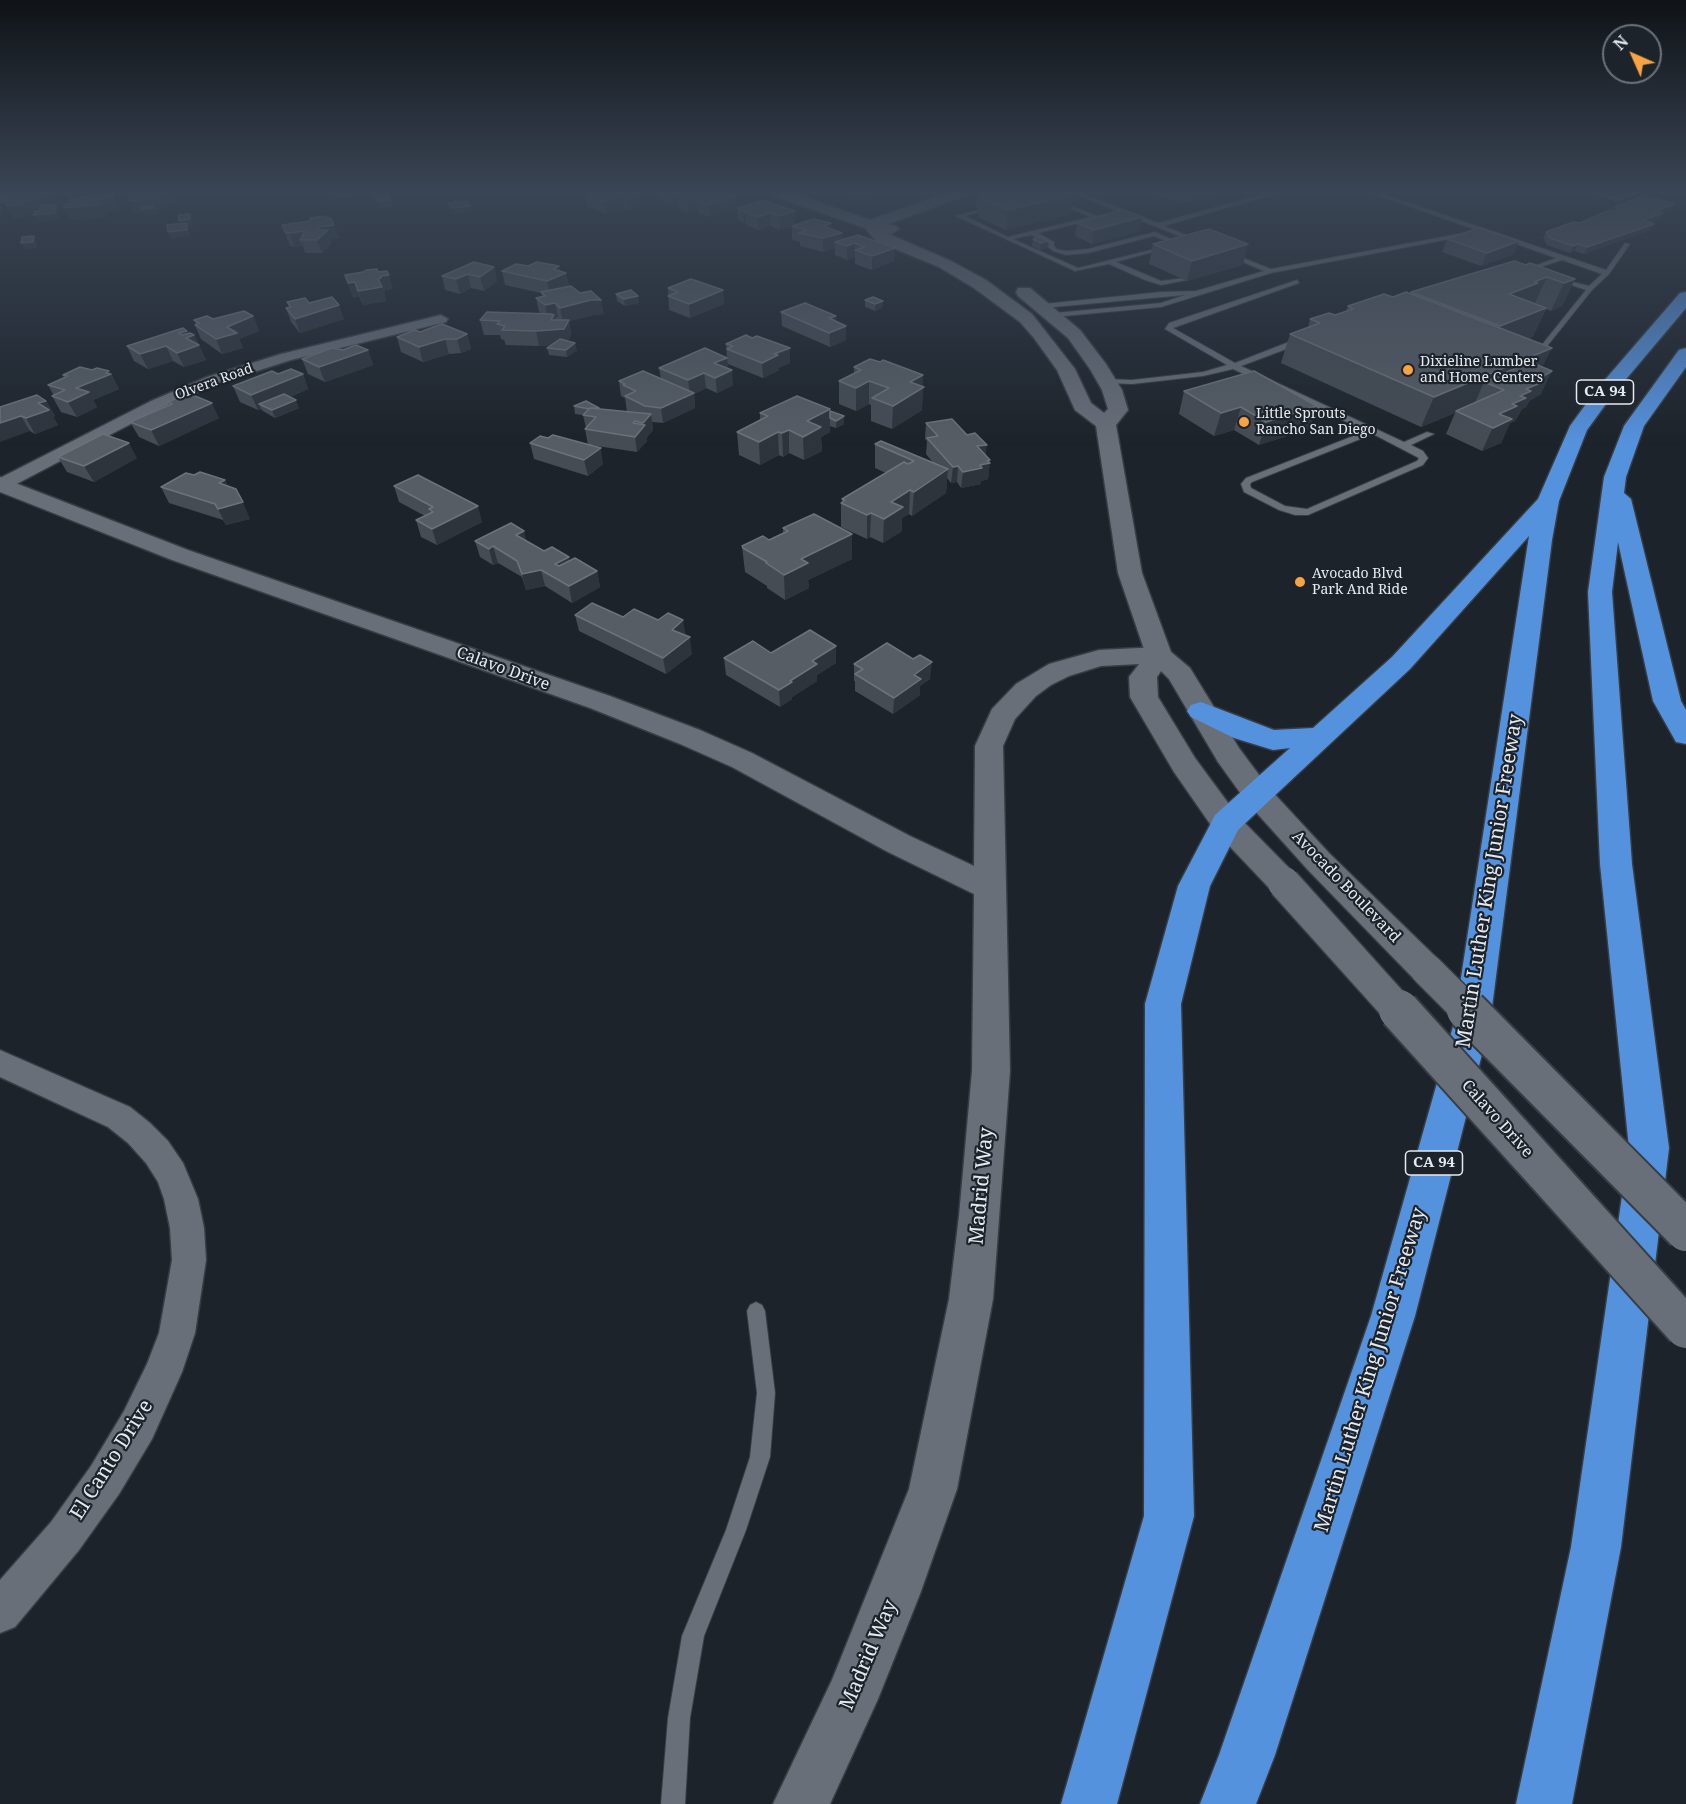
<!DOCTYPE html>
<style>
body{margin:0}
#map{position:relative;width:1686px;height:1804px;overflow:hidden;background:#1c232a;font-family:"Noto Serif",serif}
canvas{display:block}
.north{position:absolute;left:1602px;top:24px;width:60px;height:60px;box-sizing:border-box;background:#1c232a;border:2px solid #6d7379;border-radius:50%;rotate:315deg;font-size:16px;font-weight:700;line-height:24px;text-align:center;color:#e6eaf0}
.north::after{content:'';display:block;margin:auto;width:21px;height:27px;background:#f5a345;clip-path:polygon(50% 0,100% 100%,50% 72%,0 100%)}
</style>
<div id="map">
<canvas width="1686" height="1804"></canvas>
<div class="north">N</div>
</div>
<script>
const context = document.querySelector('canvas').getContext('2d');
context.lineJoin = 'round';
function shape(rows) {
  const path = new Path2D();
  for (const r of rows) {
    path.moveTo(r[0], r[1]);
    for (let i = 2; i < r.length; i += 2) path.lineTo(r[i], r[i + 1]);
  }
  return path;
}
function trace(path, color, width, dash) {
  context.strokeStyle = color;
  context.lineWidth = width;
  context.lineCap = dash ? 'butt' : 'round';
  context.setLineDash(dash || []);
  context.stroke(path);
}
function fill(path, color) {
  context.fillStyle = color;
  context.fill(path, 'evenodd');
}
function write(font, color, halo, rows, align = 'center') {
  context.font = font + ' "Noto Serif",serif';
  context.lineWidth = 4.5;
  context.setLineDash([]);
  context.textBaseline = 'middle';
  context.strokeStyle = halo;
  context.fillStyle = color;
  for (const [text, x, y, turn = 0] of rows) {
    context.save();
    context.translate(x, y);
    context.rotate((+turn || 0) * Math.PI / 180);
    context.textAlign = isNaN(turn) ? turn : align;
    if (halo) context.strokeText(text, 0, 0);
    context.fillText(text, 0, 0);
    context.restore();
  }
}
const service = shape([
 [1073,193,1081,193,1158,223,1268,193,1278,193,1164,226,1201,241,1199,244,1122,213,1038,233,1054,242,1054,246,1057,249,1066,251,1088,249,1155,232,1181,244,1176,245,1154,236,1088,253,1066,255,1053,251,1048,247,1049,244,1031,235,1013,239,1078,268,1171,245,1171,247,1116,262,1161,281,1184,278,1187,280,1161,285,1145,280,1109,264,1075,271,956,216,983,209,983,211,965,216,1008,237,1091,217,1052,202,1054,199,1097,216,1116,211,1073,193],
 [1371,193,1380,193,1606,270,1625,243,1630,244,1609,274,1592,290,1536,360,1533,360,1533,356,1586,290,1553,279,1553,277,1589,286,1602,274,1562,260,1519,274,1519,272,1556,258,1371,193],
 [1592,193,1617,197,1638,193,1617,201,1592,193],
 [1469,232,1471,235,1271,273,1161,307,1054,317,1050,315,1054,313,1161,303,1185,295,1043,308,1039,306,1043,304,1161,292,1196,291,1264,271,1226,255,1228,252,1271,269,1469,232],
 [1297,280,1299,283,1173,328,1235,363,1299,338,1305,338,1305,342,1241,366,1404,442,1427,432,1434,434,1411,445,1423,451,1428,458,1423,465,1308,515,1295,515,1279,510,1244,492,1241,484,1246,478,1366,431,1233,369,1203,376,1132,384,1106,383,1102,381,1106,379,1132,380,1203,372,1227,365,1165,329,1169,323,1297,280],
 [1373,434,1419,458,1417,461,1307,509,1285,506,1251,488,1250,484,1252,482,1373,434],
 [756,1302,762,1305,765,1311,775,1393,770,1457,746,1530,704,1636,690,1718,685,1804,661,1804,668,1718,682,1636,726,1530,750,1457,757,1393,747,1311,750,1305,756,1302]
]);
const minor = shape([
 [441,315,448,319,446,322,291,360,219,383,163,407,7,489,0,490,0,478,151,401,207,377,281,354,441,315],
 [0,1050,130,1107,150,1123,168,1141,183,1163,198,1199,204,1228,206,1260,195,1333,182,1372,152,1439,119,1494,79,1550,15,1627,0,1633,0,1580,51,1522,91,1466,124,1411,147,1364,159,1333,172,1260,170,1228,164,1199,158,1182,146,1163,128,1143,108,1127,0,1077,0,1050]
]);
const tertiary = shape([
 [12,193,51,193,44,197,0,203,0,195,12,193],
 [0,477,188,550,610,696,700,730,752,753,910,836,974,866,975,746,992,709,1016,684,1049,664,1099,650,1159,647,1168,649,1172,655,1168,661,1159,663,1101,666,1069,676,1051,685,1036,696,1015,719,1003,746,1010,1071,993,1299,957,1489,920,1594,878,1699,830,1804,773,1804,832,1680,909,1489,949,1299,959,1216,972,1071,974,894,888,852,732,767,680,744,590,708,172,560,0,492,0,477]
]);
const secondary = shape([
 [771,193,792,193,870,220,946,193,967,193,965,196,888,224,896,226,899,229,891,234,884,232,951,261,986,280,1032,314,1075,369,1091,403,1104,413,1108,409,1102,390,1090,369,1068,338,1018,296,1016,292,1018,288,1030,288,1080,330,1106,364,1122,390,1128,410,1116,425,1142,573,1171,652,1190,668,1239,748,1268,787,1330,854,1439,960,1444,970,1439,980,1427,984,1415,980,1308,870,1246,801,1218,762,1169,679,1161,671,1157,677,1158,697,1195,758,1237,815,1295,874,1300,883,1295,892,1284,895,1273,892,1215,831,1174,772,1130,697,1129,677,1146,655,1118,573,1096,426,1075,410,1057,370,1034,338,1020,322,974,288,939,267,876,241,865,228,773,196,771,193]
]);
const motorway = shape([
 [1686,292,1686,308,1611,397,1587,430,1559,501,1552,540,1490,1023,1415,1316,1275,1755,1256,1804,1200,1804,1219,1755,1371,1316,1454,1023,1529,536,1410,669,1238,830,1210,886,1181,1004,1194,1516,1117,1804,1061,1804,1144,1516,1145,1004,1178,886,1211,823,1215,815,1290,748,1273,750,1234,738,1191,717,1187,711,1191,705,1201,702,1274,730,1313,728,1392,657,1538,499,1570,426,1597,389,1680,293,1686,292],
 [1686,348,1686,367,1644,426,1626,477,1624,493,1631,499,1681,701,1686,710,1686,744,1676,742,1653,701,1618,542,1612,592,1632,864,1669,1148,1621,1547,1572,1804,1516,1804,1571,1547,1629,1148,1600,864,1588,592,1604,477,1624,426,1679,350,1686,348]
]);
trace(service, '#383d44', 2);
trace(minor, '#383d44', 3);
trace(tertiary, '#383d44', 3);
trace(secondary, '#383d44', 3);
trace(motorway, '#383d44', 3);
fill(service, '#686f79');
fill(minor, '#686f79');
fill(tertiary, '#686f79');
fill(secondary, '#686f79');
fill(motorway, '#5592de');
const secondaryBridgeFar1 = shape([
 [1284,883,1400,1012],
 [1427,970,1469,1012]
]);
const secondaryBridge = shape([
 [1399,1010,1686,1328],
 [1467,1010,1686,1231]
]);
trace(secondaryBridgeFar1, '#383d44', 35, []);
trace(secondaryBridge, '#383d44', 44, []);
trace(secondaryBridgeFar1, '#686f79', 32);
trace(secondaryBridge, '#686f79', 40);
fill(shape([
 [333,193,353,193,354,196,348,199,334,197],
 [585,193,640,193,641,204,639,204,639,207,629,210,624,208,606,214,587,206],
 [658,193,736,196,737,209,710,217,698,213,698,210,689,213,679,209,678,202,670,204,659,200],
 [848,193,876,193,862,198],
 [977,193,1071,193,1071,214,1006,230,978,217,979,209,976,208],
 [1152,193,1217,193,1216,195,1189,202,1173,201],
 [763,200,795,225,780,230,770,226,759,230,746,225,746,223,738,221,737,208],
 [1675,204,1671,210,1663,213,1660,220,1652,223,1650,230,1584,254,1575,251,1570,253,1547,245,1543,238,1546,232,1580,223,1613,211,1615,207],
 [327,218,334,225,339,238,331,239,332,243,322,253,305,253,303,246,294,247,290,246,282,225],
 [1077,223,1140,231,1092,244,1075,236],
 [792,226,831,229,842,233,842,240,895,248,894,261,872,270,855,264,855,257,847,260,835,255,835,248,823,252,800,246,800,242,792,240],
 [1033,239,1048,241,1047,248,1040,250,1032,246],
 [1447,239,1519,241,1514,254,1481,266,1442,252],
 [1153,244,1243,265,1187,281,1149,264],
 [1526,265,1575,279,1562,306,1551,311,1546,309,1533,336,1528,339,1542,367,1541,394,1529,401,1526,407,1522,409,1515,421,1510,423,1501,443,1482,451,1446,434,1455,413,1421,427,1281,363,1290,334,1308,327,1310,319,1335,315,1346,311,1348,306,1410,294,1411,292],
 [528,266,559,266,560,271,566,273,569,286,604,314,594,315,569,321,571,335,568,341,577,350,567,357,549,355,547,348,551,345,539,346,506,345,504,340,501,339,500,335,484,335,480,320,541,313,539,312,536,298,542,296,541,293,505,285,502,271],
 [494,267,497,281,484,291,471,288,460,294,445,290,442,276],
 [378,272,393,289,385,290,385,292,384,292,386,301,363,305,359,296,353,298,345,275],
 [668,288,723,290,724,304,690,318,669,310],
 [616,294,638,296,639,303,625,306,617,301],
 [865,300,883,301,882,308,875,311,865,307],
 [287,302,309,303,344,319,300,333,291,322,286,308,289,307],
 [781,312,836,316,836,321,846,340,830,347,782,326],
 [253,316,259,331,239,339,243,348,222,354,201,339,195,325,196,324,194,320],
 [187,331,188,333,194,335,206,360,184,367,173,361,148,369,134,361,127,346],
 [420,332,467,334,471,349,461,353,449,354,423,362,401,352,397,337],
 [726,344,790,363,778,368,779,370,763,378,728,364,728,359,728,369,733,385,717,393,706,388,694,394,695,408,663,423,652,422,653,430,647,437,647,441,637,452,590,445,603,464,588,476,534,459,530,443,548,438,588,445,585,429,586,428,583,415,575,414,574,406,627,412,625,398,621,396,619,381,661,379,659,368,727,358],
 [343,350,368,350,373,365,325,382,308,374,302,359],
 [880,362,923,375,922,410,892,429,871,421,871,405,869,404,856,411,839,404,839,381,854,373,854,367],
 [92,370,111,374,119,389,93,400,97,407,77,417,61,412,52,396,54,396,48,385,64,378,63,375],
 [278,374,303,374,308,389,290,397,299,408,275,418,263,411,261,409,258,410,240,402,233,386],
 [1184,391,1317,406,1309,429,1259,445,1234,430,1214,436,1179,414],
 [46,401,55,416,53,417,58,425,35,434,30,431,0,407],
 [168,402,219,418,159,446,139,437,130,422,169,405],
 [830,411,844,424,836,428,830,426,830,432,821,437,822,451,804,460,789,453,783,457,779,455,760,465,739,455,737,432,760,420,760,413],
 [926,423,985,455,990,460,988,479,981,481,981,484,961,488,957,482,951,483,947,478,946,493,912,516,909,514,902,518,902,531,883,543,870,537,867,539,841,527,841,503,842,502,842,499,886,473,875,468,875,444,934,464,926,454,927,441,925,439],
 [58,457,137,458,94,482,67,472],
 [228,486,250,519,226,525,223,520,169,503,161,487],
 [394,486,482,522,437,545,421,537,416,520,425,516,399,502],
 [783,528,852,559,808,580,809,588,785,600,767,588,767,586,745,572,742,546,769,540,783,533],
 [475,541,527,541,544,551,597,571,600,587,572,603,545,586,526,590,522,577,498,563,493,565,480,557],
 [575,615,623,617,658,620,685,636,692,654,666,674,579,631],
 [771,653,836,663,817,675,817,681,792,697,792,699,780,707,726,675,724,658],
 [854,664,930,679,920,686,920,695,893,714,855,691,855,681,854,681]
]), '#454c54');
fill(shape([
 [43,193,45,193,50,203,48,211,31,214,30,217,13,219,6,206,24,201],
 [113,193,120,210,106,212,107,217,70,221,64,208,100,199],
 [161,193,174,193,177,204,166,205,167,208,156,211,157,215,145,216,144,213,135,214,129,201],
 [347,193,353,193,354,196,348,199],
 [633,193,640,193,641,204,639,204,639,207,629,210,628,198],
 [685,193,693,193,678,196,678,202,670,204,669,198],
 [862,193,876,193,862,198],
 [1199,193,1217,193,1216,195,1189,202,1191,195],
 [1074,194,1071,214,1006,230,1008,210],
 [622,195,624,208,606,214,604,201],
 [704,195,704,203,697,200,698,210,689,213,688,200],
 [736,196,737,209,710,217,709,204],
 [391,200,393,207,380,209,378,202],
 [0,204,3,209,1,214,0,214],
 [57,204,60,210,58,219,37,222,33,215],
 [1675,204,1671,210,1651,218,1655,211],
 [470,206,471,212,453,215,451,208],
 [754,209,745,212,746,223,744,224,743,211],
 [795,211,795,225,780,230,779,216],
 [770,213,770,226,759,230,758,217],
 [1663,213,1660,220,1640,227,1643,220],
 [190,214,193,226,188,226,190,236,171,239,168,232,182,227,179,221],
 [1142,217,1140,231,1092,244,1094,230],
 [831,223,831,236,842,233,842,244,835,242,835,248,823,252,823,226],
 [1654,224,1650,230,1584,254,1587,247],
 [334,225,339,238,331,239,332,243,322,253,317,240,318,227],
 [305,231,300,240,303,246,294,247,290,233],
 [34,236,37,243,36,248,25,250,21,243],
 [1048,241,1047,248,1040,250,1041,243],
 [1519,241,1514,254,1481,266,1487,253],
 [855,243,855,257,847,260,847,246],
 [1248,244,1243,265,1187,281,1192,261],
 [1578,244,1575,251,1570,253,1573,246],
 [895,248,894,261,872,270,872,256],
 [559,266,560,276,566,273,569,287,550,295,547,281,553,269],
 [494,267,497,281,484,291,480,277],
 [468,274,471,288,460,294,456,279],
 [389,275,393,289,385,290,385,292,384,292,386,301,363,305,358,291,378,279,380,276],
 [1547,277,1534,305,1509,294,1534,282],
 [1575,279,1562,306,1551,311,1564,283],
 [355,282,359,296,353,298,348,283],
 [723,290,724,304,690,318,689,304],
 [638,296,639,303,625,306,624,299],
 [591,300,601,300,604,314,594,315,569,321,571,335,567,344,539,346,536,331,548,320,545,305,555,303,558,317,555,318,557,329,563,322,560,308],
 [883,301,882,308,875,311,875,304],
 [339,305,344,319,300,333,295,319],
 [1546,308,1533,336,1487,355,1500,326],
 [253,316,259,331,239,339,243,348,222,354,216,339,227,327],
 [836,316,836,330,846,326,846,340,830,347,829,318],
 [187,331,190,337,194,335,206,360,184,367,177,353,179,333],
 [467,334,471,349,461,353,457,339],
 [445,339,449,354,423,362,419,347],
 [575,343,577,350,567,357,566,350],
 [166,346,173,361,148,369,140,354],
 [790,348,790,363,778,368,779,370,763,378,762,363,774,354],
 [1552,348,1537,377,1504,390,1484,382,1474,405,1456,411,1455,413,1421,427,1434,397],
 [368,350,373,365,325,382,319,367],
 [727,358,729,372,732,370,733,385,717,393,714,363],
 [109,371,119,389,93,400,97,407,77,417,68,402,76,388],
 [1552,371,1541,394,1529,401,1526,407,1522,409,1515,421,1510,423,1501,443,1482,451,1499,414,1512,404,1533,382],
 [704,373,706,388,694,394,695,408,663,423,661,408,690,394,688,380],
 [303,374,308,389,266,407,259,404,261,409,258,410,251,395],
 [923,375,922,410,892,429,893,406,910,382],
 [869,381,869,404,856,411,856,388],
 [296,400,299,408,275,418,272,410],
 [46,401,55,416,53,417,58,425,35,434,26,418,38,403],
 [212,403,219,418,159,446,151,430],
 [1317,406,1309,429,1259,445,1266,422],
 [1241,407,1234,430,1214,436,1221,413],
 [830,409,830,432,821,437,822,451,804,460,803,437,807,421],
 [651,414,653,430,647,437,647,441,637,452,633,423,635,421,637,435,644,426,643,423],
 [21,416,30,431,0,442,0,423],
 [844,416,844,424,836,428,836,421],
 [789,430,789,453,783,457,782,433],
 [778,432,779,455,760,465,759,442],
 [129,443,137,458,94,482,84,466],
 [987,445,985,460,977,446],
 [601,448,603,464,588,476,584,460],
 [990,460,988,479,981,481,981,484,961,488,963,472,980,465,987,461],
 [958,466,957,482,951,483,953,467],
 [948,469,946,493,912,516,914,492],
 [225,480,233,496,219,483],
 [910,490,909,514,902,518,902,531,883,543,884,519,891,502],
 [243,502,250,519,226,525,218,509],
 [478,506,482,522,437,545,432,529],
 [871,513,870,537,867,539,867,515],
 [524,531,528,547,516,535],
 [852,534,852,559,808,580,809,588,785,600,784,575,801,559],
 [493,546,498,563,493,565,489,549],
 [569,557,573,573,555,564],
 [541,570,545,586,526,590,522,574],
 [597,571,600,587,572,603,569,586],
 [683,620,686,636,672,630],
 [690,637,692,654,666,674,663,658],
 [836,646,836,663,817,675,817,681,792,697,792,699,780,707,779,690,812,661],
 [932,662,930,679,920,686,920,695,893,714,894,698,914,675]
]), '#2d343c');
const building = shape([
 [22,193,43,193,41,198,24,201,23,204,6,206,9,195,22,193],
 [111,193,113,193,114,197,100,199,100,204,64,208,64,204,70,204,70,199,111,193],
 [128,193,161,193,161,195,154,198,129,201,128,193],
 [585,193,634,193,638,195,628,198,622,195,604,201,585,193],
 [658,193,685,193,669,198,658,193],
 [688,193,726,193,736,196,709,204,697,200,708,197,704,195,688,200,678,196,688,193],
 [987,193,1071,193,1074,194,1008,210,980,198,992,195,987,193],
 [1171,193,1199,193,1191,195,1174,194,1171,193],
 [387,194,391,200,378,202,374,196,387,194],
 [1639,197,1654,198,1675,204,1655,211,1663,213,1643,220,1654,224,1587,247,1578,244,1573,246,1550,238,1546,232,1573,222,1580,223,1610,210,1614,211,1620,209,1615,207,1639,197],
 [763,200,795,211,779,216,770,213,758,217,745,212,754,209,743,211,737,208,763,200],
 [466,201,470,206,451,208,448,203,466,201],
 [57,204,54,213,33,215,35,211,39,211,41,205,57,204],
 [153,205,154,208,142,210,141,207,153,205],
 [1124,210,1142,217,1094,230,1077,223,1124,210],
 [190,214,190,219,179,221,178,215,190,214],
 [325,216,327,218,331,218,334,225,318,227,319,230,328,230,317,240,300,240,305,231,290,233,285,232,282,225,311,221,310,218,325,216],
 [813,219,831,223,823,226,842,233,823,238,799,233,807,230,792,226,813,219],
 [187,223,187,230,168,232,167,225,187,223],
 [1479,228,1519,241,1487,253,1447,239,1479,228],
 [1209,229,1248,244,1192,261,1153,244,1209,229],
 [858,235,895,248,872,256,855,250,865,247,855,243,847,246,835,242,858,235],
 [34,236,33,242,21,243,22,237,34,236],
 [1040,237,1048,241,1041,243,1033,239,1040,237],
 [1514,261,1526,265,1530,263,1575,279,1564,283,1547,277,1534,282,1538,283,1509,294,1546,308,1500,326,1411,292,1514,261],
 [474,262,494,267,480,277,468,274,456,279,442,276,474,262],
 [537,262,559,266,553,269,566,273,547,281,502,271,516,264,528,266,537,262],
 [377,269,378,272,387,271,389,275,380,276,381,278,378,279,382,287,358,291,355,282,348,283,345,275,363,272,366,270,377,269],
 [691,279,723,290,689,304,668,296,678,292,668,288,691,279],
 [571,286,580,293,591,291,601,300,591,300,560,308,555,303,545,305,536,298,545,296,541,292,571,286],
 [631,290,638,296,624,299,616,294,631,290],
 [1406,292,1552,348,1434,397,1290,334,1320,323,1310,319,1329,313,1335,315,1353,309,1348,306,1384,294,1393,297,1406,292],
 [332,297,339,305,295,319,286,308,291,307,287,302,305,298,309,303,332,297],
 [873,297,883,301,875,304,865,300,873,297],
 [805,303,836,316,829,318,846,326,829,333,781,312,805,303],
 [244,311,253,316,227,327,237,333,216,339,195,325,199,323,194,320,207,316,213,319,244,311],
 [487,312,551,314,554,315,551,320,569,320,564,329,536,331,502,330,505,326,497,324,500,321,480,320,487,312],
 [442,324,467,334,457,339,445,339,419,347,397,337,415,330,420,332,442,324],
 [183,328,187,331,179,333,182,335,190,333,194,335,186,338,199,345,177,353,166,346,140,354,127,346,183,328],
 [746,335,752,338,757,336,790,348,774,354,778,355,762,363,727,349,733,346,726,344,746,335],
 [560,339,575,343,566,350,547,348,560,339],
 [356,345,368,350,319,367,302,359,332,348,343,350,356,345],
 [705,348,727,358,714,363,732,370,715,378,704,373,688,380,659,368,705,348],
 [870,359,880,362,883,360,923,375,910,382,924,387,893,406,872,398,889,388,869,381,856,388,839,381,861,370,854,367,870,359],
 [1530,362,1552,371,1533,382,1538,384,1526,389,1531,391,1520,396,1526,398,1512,404,1517,406,1499,414,1512,419,1493,428,1456,411,1504,390,1484,382,1530,362],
 [80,367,92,370,97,368,109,371,106,373,111,374,76,388,89,392,68,402,52,396,65,390,48,385,68,376,63,375,80,367],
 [291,369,303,374,251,395,233,386,272,371,278,374,291,369],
 [643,371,694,393,661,408,645,406,625,396,636,391,623,385,625,384,619,381,643,371],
 [1254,371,1317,406,1266,422,1241,407,1221,413,1184,391,1254,371],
 [188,393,212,403,151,430,130,422,172,404,168,402,188,393],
 [284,394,296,400,272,410,259,404,284,394],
 [37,395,46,401,38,403,49,410,26,418,21,416,0,423,0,407,37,395],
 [797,396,830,409,807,421,821,427,803,437,789,430,782,433,778,432,759,442,737,432,768,416,760,413,797,396],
 [586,401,599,408,590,408,589,409,574,406,586,401],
 [590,408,651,414,643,423,635,421,633,423,645,425,635,437,585,429,596,417,583,415,590,408],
 [830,411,844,416,836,421,830,418,830,411],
 [952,419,967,435,975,433,987,445,977,446,990,460,987,461,990,463,980,465,982,468,963,472,958,466,953,467,927,438,938,436,926,423,952,419],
 [103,434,129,443,84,466,58,457,103,434],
 [553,435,601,448,584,460,530,443,540,436,548,438,553,435],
 [881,441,948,469,914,492,910,490,891,502,903,507,884,519,871,513,867,515,841,503,845,500,842,499,904,462,908,464,914,461,875,444,881,441],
 [200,472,225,480,219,483,236,489,243,502,218,509,215,504,161,487,186,473,194,475,200,472],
 [418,475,478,506,432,529,416,520,433,512,429,509,433,507,394,486,418,475],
 [814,514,852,534,801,559,808,563,784,575,766,563,767,562,743,548,742,546,763,536,769,540,788,531,783,528,814,514],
 [511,523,524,531,516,535,544,551,552,547,569,557,555,564,559,566,575,558,597,571,569,586,541,570,522,574,517,561,493,546,489,549,475,541,511,523],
 [592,603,623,617,634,609,658,620,668,613,683,620,672,630,690,637,663,658,575,615,592,603],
 [810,630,836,646,812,661,817,664,790,681,792,682,779,690,724,658,753,641,771,653,810,630],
 [887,643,913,659,920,655,932,662,914,675,921,679,894,698,855,674,863,669,854,664,887,643]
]);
fill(building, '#565d65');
trace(building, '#6d737a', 1.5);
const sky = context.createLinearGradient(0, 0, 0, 446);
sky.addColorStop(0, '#0f1317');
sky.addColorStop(0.43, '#3a4555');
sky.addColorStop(1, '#3a455500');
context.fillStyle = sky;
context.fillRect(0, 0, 1686, 446);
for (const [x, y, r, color] of [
 [1408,370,6,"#f5a345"],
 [1244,422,6,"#f5a345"],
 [1300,582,6,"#f5a345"]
]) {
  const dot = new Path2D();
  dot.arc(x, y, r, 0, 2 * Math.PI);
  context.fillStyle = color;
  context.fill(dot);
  trace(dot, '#1c232a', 2);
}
write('14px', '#e6eaf0', '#1c232a', [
 ["Dixieline Lumber",1420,362],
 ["and Home Centers",1420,378],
 ["Little Sprouts",1256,414],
 ["Rancho San Diego",1256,430],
 ["Avocado Blvd",1312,574],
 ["Park And Ride",1312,590]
], 'left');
write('14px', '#e6eaf0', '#1c232a', [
 ["Olvera Road",214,382,-20]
]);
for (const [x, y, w] of [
 [1605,392,57],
 [1434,1163,57]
]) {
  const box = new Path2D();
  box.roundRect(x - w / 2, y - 12, w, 24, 4.5);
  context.fillStyle = '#1c232a';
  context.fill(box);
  trace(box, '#e6eaf0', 1.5);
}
write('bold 15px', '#e6eaf0', null, [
 ["CA 94",1605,392],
 ["CA 94",1434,1163]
]);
write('16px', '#e6eaf0', '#1c232a', [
 ["Calavo Drive",503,669,20],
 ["Avocado Boulevard",1346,887,46],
 ["Calavo Drive",1497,1119,48]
]);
write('20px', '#e6eaf0', '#1c232a', [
 ["Martin Luther King Junior Freeway",1490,881,-81],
 ["Madrid Way",982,1186,-85],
 ["Martin Luther King Junior Freeway",1371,1370,-73],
 ["El Canto Drive",112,1460,-58],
 ["Madrid Way",869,1655,-67]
]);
</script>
